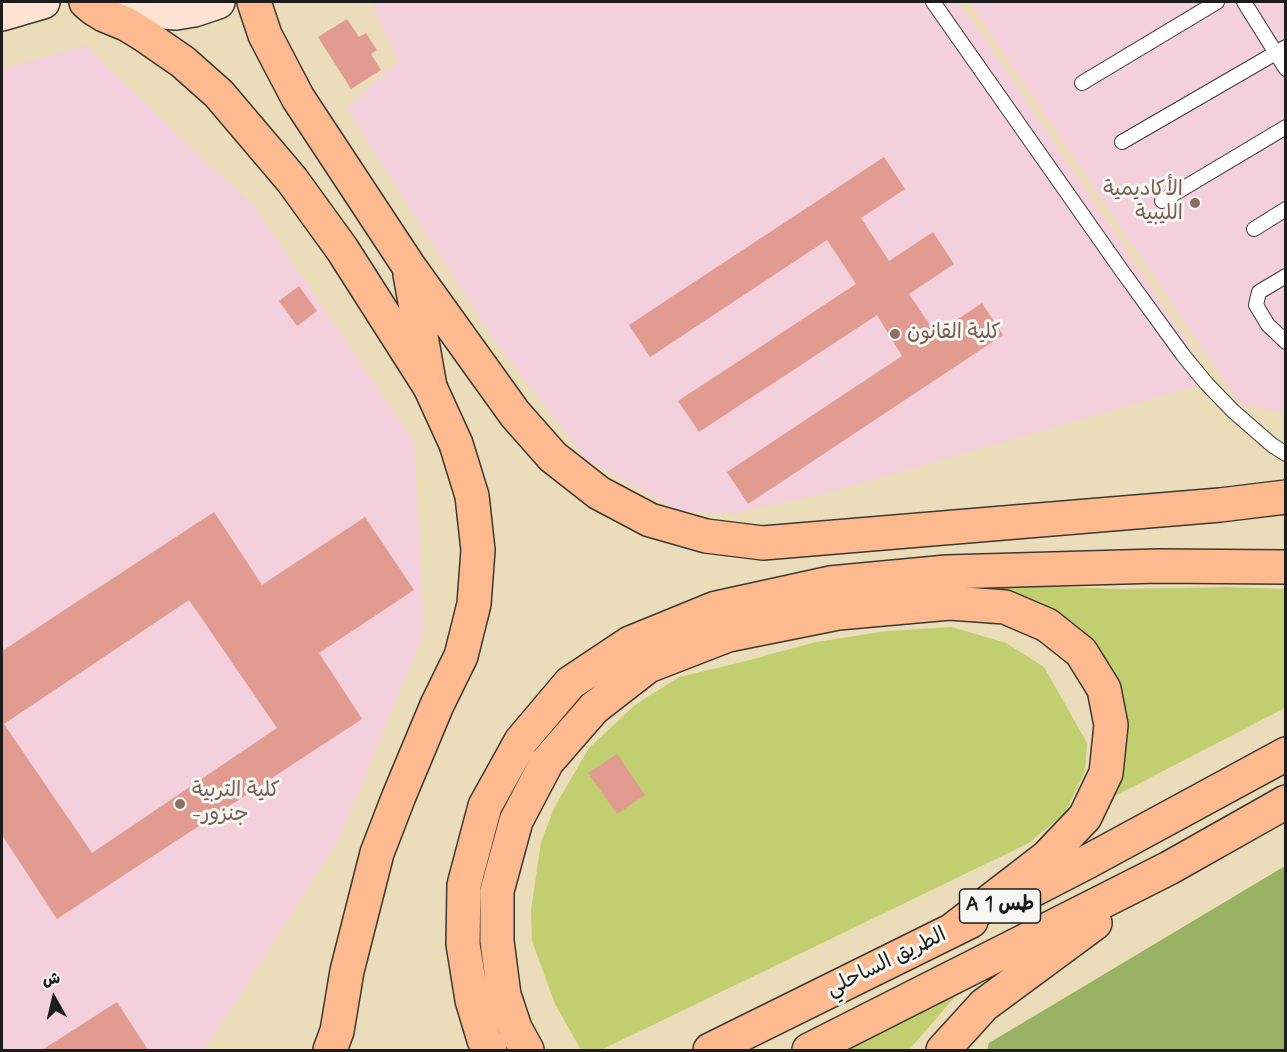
<!DOCTYPE html>
<meta charset="utf-8">
<style>
body{margin:0}
#map{position:relative;width:1287px;height:1052px;overflow:hidden;background:#ebddba;font-family:Mynerve,"Playpen Sans Arabic",sans-serif}
canvas{display:block}
.frame{position:absolute;inset:0;border:3px solid #1c1c1c;pointer-events:none}
.north{position:absolute;left:24px;top:968px;width:60px;height:60px;-webkit-text-stroke:4px #f6f6f2;paint-order:stroke;rotate:352deg;font-size:16px;font-weight:700;line-height:24px;text-align:center;color:#1c1c1c}
.north::after{content:'';display:block;margin:auto;width:21px;height:27px;background:#1c1c1c;clip-path:polygon(50% 0,100% 100%,50% 72%,0 100%)}
</style>
<div id="map">
<canvas width="1287" height="1052"></canvas>
<div class="frame"></div>
<div class="north">ش</div>
</div>
<script>
const context = document.querySelector('canvas').getContext('2d');
context.lineJoin = 'round';
function fill(path, color) {
  context.fillStyle = color;
  context.fill(path, 'evenodd');
}
function shape(rows) {
  const path = new Path2D();
  for (const r of rows) {
    path.moveTo(r[0], r[1]);
    for (let i = 2; i < r.length; i += 2) path.lineTo(r[i], r[i + 1]);
  }
  return path;
}
function trace(path, color, width, dash) {
  context.strokeStyle = color;
  context.lineWidth = width;
  context.lineCap = dash ? 'butt' : 'round';
  context.setLineDash(dash || []);
  context.stroke(path);
}
function write(font, color, halo, rows, align = 'center') {
  context.font = font + ' Mynerve,"Playpen Sans Arabic",sans-serif';
  context.lineWidth = 6;
  context.setLineDash([]);
  context.textBaseline = 'middle';
  context.strokeStyle = halo;
  context.fillStyle = color;
  for (const [text, x, y, turn = 0] of rows) {
    context.save();
    context.translate(x, y);
    context.rotate((+turn || 0) * Math.PI / 180);
    context.textAlign = isNaN(turn) ? turn : align;
    if (halo) context.strokeText(text, 0, 0);
    context.fillText(text, 0, 0);
    context.restore();
  }
}
fill(shape([
 [370,2,957,2,986,40,1213,381,831,492,731,514,680,511,587,460,494,340,346,108,399,61],
 [969,2,1285,2,1285,413,1240,404],
 [85,45,256,209,414,441,424,632,340,837,239,997,203,1050,2,1050,2,69]
]), '#f4cfdc');
fill(shape([
 [976,584,1121,589,1224,587,1285,589,1285,708,1113,797,1128,735,1118,691,1035,605],
 [952,627,1006,643,1044,667,1087,743,1085,772,1065,813,1029,843,601,1050,581,1050,555,1004,532,941,531,910,541,842,555,806,589,748,635,705,679,677,738,663,816,642,886,631],
 [961,990,909,1050,846,1050]
]), '#c2cf71');
fill(shape([
 [1285,866,1285,1050,987,1050,989,1043]
]), '#99b263');
fill(shape([
 [347,19,359,37,366,33,377,50,371,54,381,70,351,89,318,37],
 [884,157,905,189,861,218,889,261,933,232,954,264,909,294,936,334,982,303,1003,335,748,504,727,472,902,356,877,315,699,432,678,401,856,284,827,240,650,357,629,325],
 [299,286,317,311,297,326,279,301],
 [214,512,262,585,365,517,414,590,319,653,362,719,57,919,2,835,2,651],
 [189,600,277,728,92,853,4,724],
 [617,754,645,795,617,814,588,773],
 [117,1002,148,1050,42,1050]
]), '#e29b90');
const lane = shape([
 [933,2,1122,271,1183,355,1206,383,1233,411,1272,445,1286,454],
 [1244,2,1286,69],
 [1082,83,1217,2],
 [1122,142,1286,47],
 [1162,201,1286,127],
 [1254,229,1286,209],
 [1286,276,1259,292,1256,305,1268,325,1286,342]
]);
const secondary = shape([
 [105,2,130,9,176,13,194,10,218,2],
 [2,14,43,2]
]);
const primary = shape([
 [254,2,265,35,298,98,408,265,515,414,553,457,599,493,650,520,706,536,763,543,1220,505,1286,497],
 [410,274,430,387]
]);
const highway = shape([
 [86,2,93,8,104,15,126,24,144,35,183,62,219,94,292,180,342,249,430,387,456,444,472,496,478,550,474,604,461,656,437,705,399,796,377,853,347,971,337,1031,330,1050],
 [1023,895,1087,862,1286,754],
 [490,1050,484,1040,472,1000,463,944,464,885,485,806,521,741,570,683,630,643,716,608,830,583,947,572,1158,566,1286,567],
 [527,1050,515,1028,504,995,497,941,497,891,516,821,547,762,594,708,648,666,728,635,838,613,950,603,1005,607,1047,625,1081,652,1104,689,1111,725,1106,773,1085,817,1047,857,951,931],
 [710,1050,971,921],
 [809,1050,1169,868,1286,802],
 [943,1050,984,1005,1095,923]
]);
trace(lane, '#3b3934', 16);
trace(secondary, '#3b3934', 36);
trace(primary, '#3b3934', 36);
trace(highway, '#3b3934', 36);
trace(lane, '#fff', 14);
trace(secondary, '#fee3d2', 33);
trace(primary, '#fcba8e', 33);
trace(highway, '#fcba8e', 33);
for (const [x, y, r, color] of [
 [1195,203,6,"#8d6e63"],
 [895,334,6,"#8d6e63"],
 [180,804,6,"#8d6e63"]
]) {
  const dot = new Path2D();
  dot.arc(x, y, r, 0, 2 * Math.PI);
  context.fillStyle = color;
  context.fill(dot);
  trace(dot, '#f6f6f2', 2);
}
for (const [x, y, w] of [
 [1000,906,81]
]) {
  const box = new Path2D();
  box.roundRect(x - w / 2, y - 17, w, 34, 4.5);
  context.fillStyle = '#f6f6f2';
  context.fill(box);
  trace(box, '#1c1c1c', 1.5);
}
write('bold 20px', '#1c1c1c', null, [
 ["A 1 طس",1000,906]
]);
write('21px', '#785e54', '#f6f6f2', [
 ["الأكاديمية",1183,191,"right"],
 ["الليبية",1183,215,"right"],
 ["كلية القانون",907,334],
 ["كلية التربية",192,792],
 ["-جنزور",192,816]
], 'left');
write('21px', '#1c1c1c', '#f6f6f2', [
 ["الطريق الساحلي",887,963,-26]
]);
</script>
